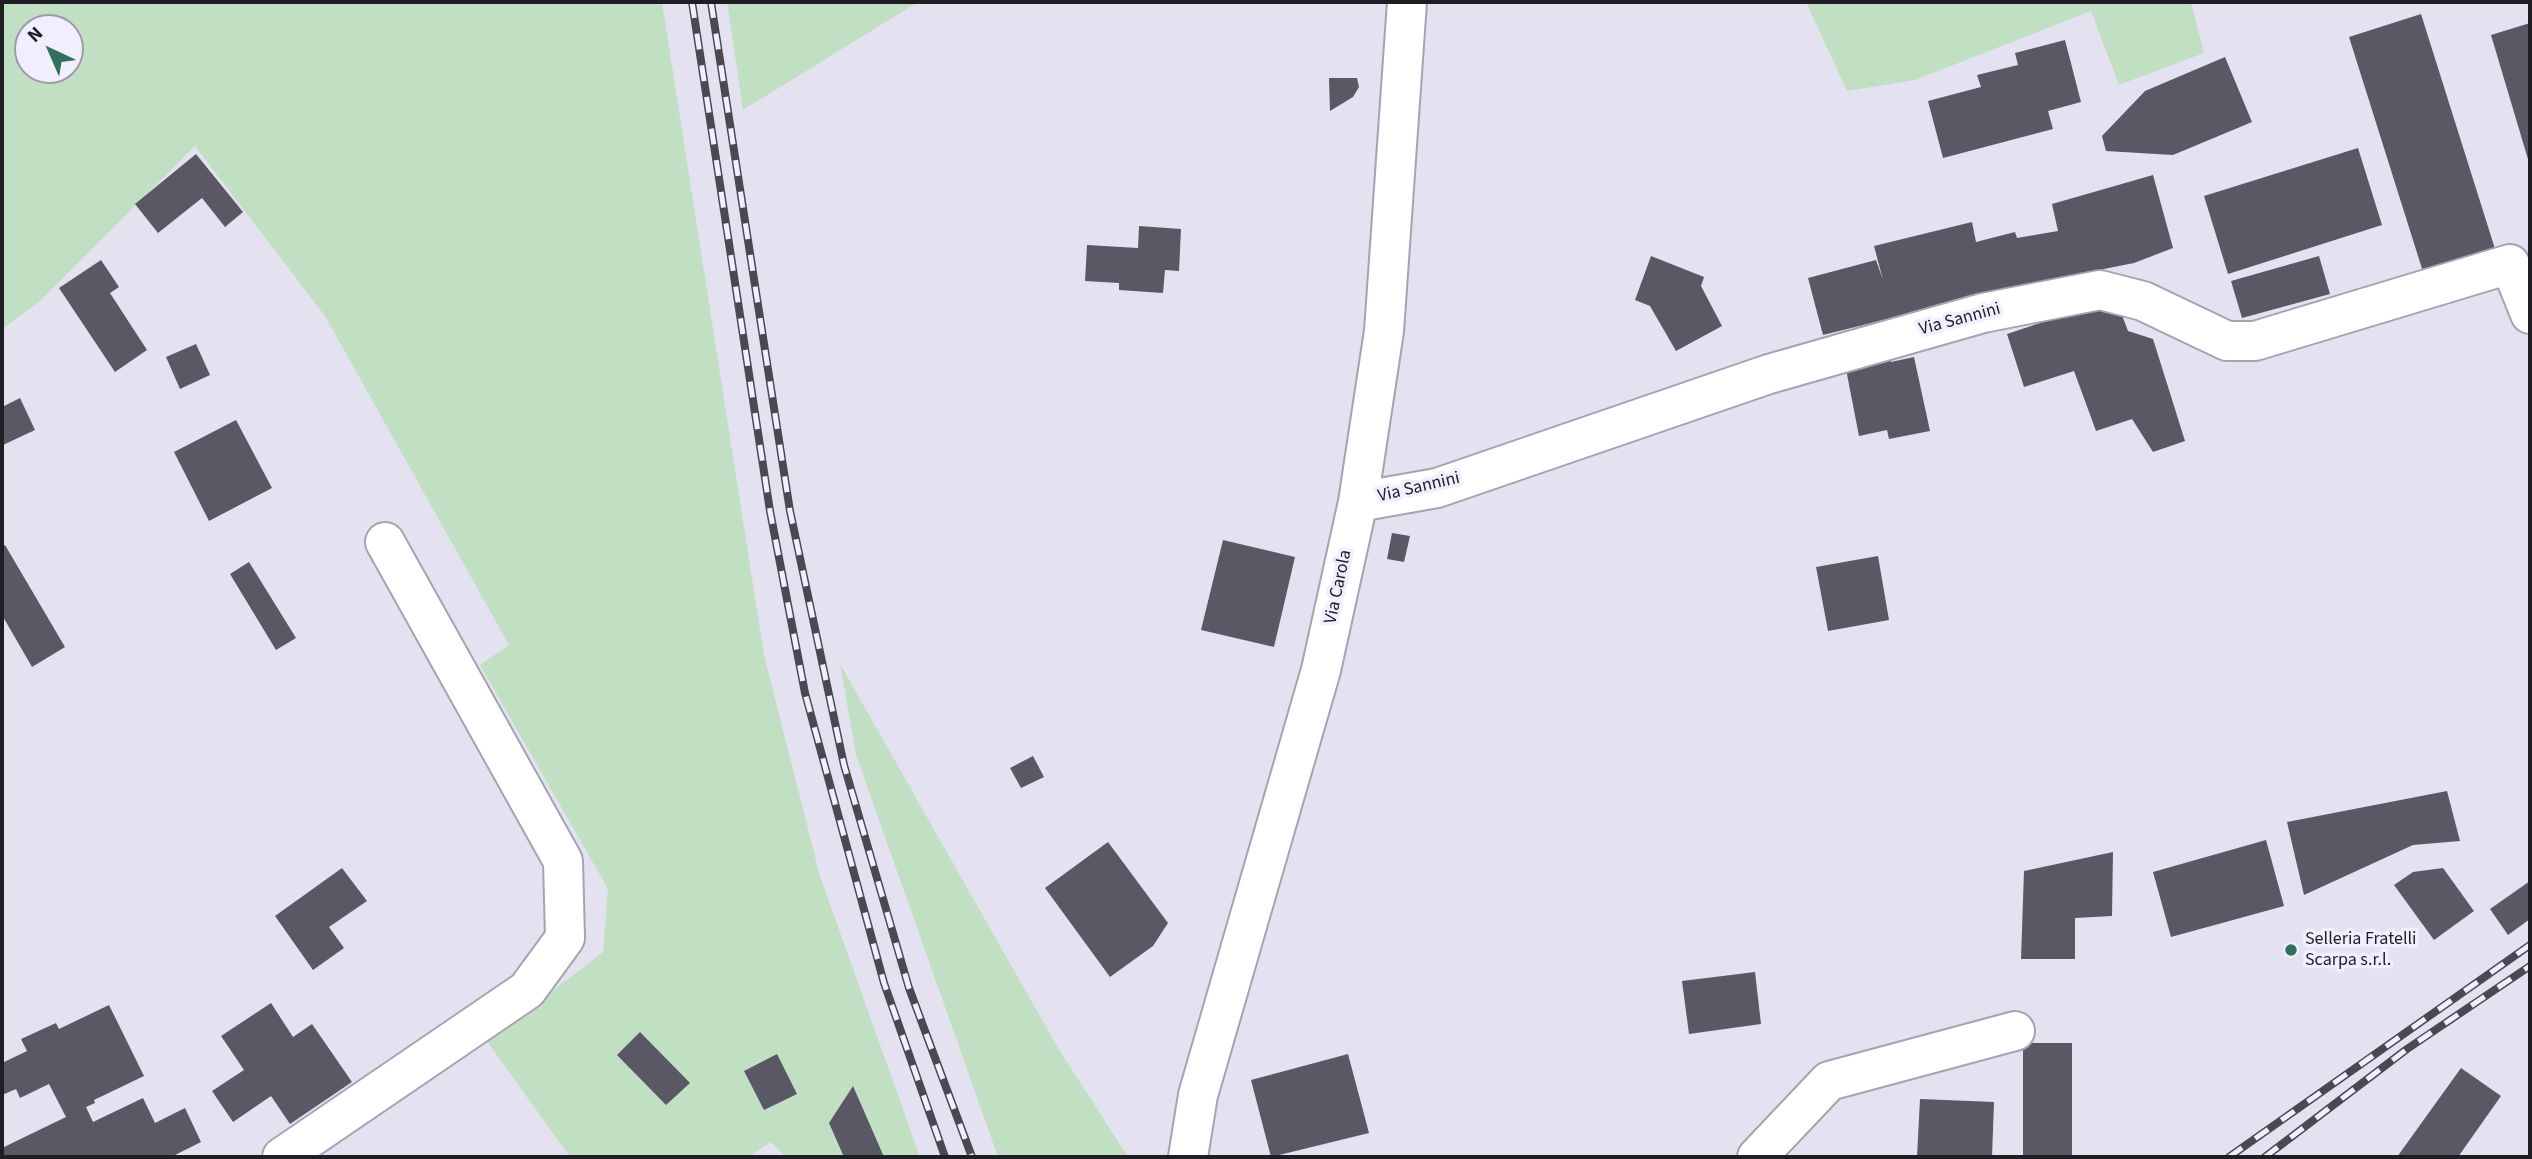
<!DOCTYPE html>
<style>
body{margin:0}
#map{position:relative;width:2532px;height:1159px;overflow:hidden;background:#e4e2f1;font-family:"Source Sans 3",sans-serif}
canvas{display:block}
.frame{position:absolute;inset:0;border:4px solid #1f1e24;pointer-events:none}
.north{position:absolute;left:14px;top:14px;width:70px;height:70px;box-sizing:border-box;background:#f1efff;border:2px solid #9d9ba7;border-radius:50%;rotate:316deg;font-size:19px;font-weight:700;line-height:28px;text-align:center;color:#1f1e24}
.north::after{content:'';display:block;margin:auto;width:24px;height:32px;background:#33705b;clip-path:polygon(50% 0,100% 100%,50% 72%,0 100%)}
</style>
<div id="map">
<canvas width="2532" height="1159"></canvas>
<div class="frame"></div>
<div class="north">N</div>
</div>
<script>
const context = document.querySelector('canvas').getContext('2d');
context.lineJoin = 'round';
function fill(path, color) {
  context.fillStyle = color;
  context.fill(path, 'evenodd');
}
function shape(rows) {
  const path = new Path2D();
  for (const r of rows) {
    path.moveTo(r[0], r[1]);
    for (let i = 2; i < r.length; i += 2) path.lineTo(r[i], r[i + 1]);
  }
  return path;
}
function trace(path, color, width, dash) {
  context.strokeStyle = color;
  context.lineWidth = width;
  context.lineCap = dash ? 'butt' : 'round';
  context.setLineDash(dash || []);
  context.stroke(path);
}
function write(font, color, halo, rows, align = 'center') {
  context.font = font + ' "Source Sans 3",sans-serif';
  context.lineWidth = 7;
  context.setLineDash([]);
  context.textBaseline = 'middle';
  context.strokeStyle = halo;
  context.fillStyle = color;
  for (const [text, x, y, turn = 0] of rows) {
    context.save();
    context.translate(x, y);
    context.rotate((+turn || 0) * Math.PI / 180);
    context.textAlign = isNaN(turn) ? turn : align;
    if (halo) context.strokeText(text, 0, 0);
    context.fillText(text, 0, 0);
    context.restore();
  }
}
fill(shape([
 [2,2,662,2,764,655,820,876,920,1157,786,1157,771,1142,748,1157,570,1157,484,1037,538,1002,603,952,608,889,480,665,509,645,325,316,195,146,39,302,2,329],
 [28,28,70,28,70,70,28,70],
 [727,2,918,2,743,110],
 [1806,2,2191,2,2204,53,2119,85,2091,11,1915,80,1847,91],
 [840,664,1058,1048,1128,1157,998,1157,856,755]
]), '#c0dfc3');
fill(shape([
 [2421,14,2496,252,2424,275,2349,37],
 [2530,23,2530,166,2491,35],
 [2065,40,2081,102,2048,111,2053,129,1943,158,1928,101,1981,87,1977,75,2018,65,2015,53],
 [2225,57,2252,122,2173,155,2106,151,2102,136,2145,91],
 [1329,78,1357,78,1359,87,1353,97,1330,111],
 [2358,148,2382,225,2228,274,2204,196],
 [196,154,243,212,225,227,202,198,158,233,135,204],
 [2153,175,2173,248,2134,263,2028,284,1823,335,1808,278,1876,260,1883,280,1874,246,1972,222,1976,242,2015,232,2017,238,2058,231,2052,204],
 [1139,226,1181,229,1179,271,1165,270,1163,293,1119,290,1119,283,1085,281,1087,245,1138,248],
 [1651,256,1704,277,1701,286,1722,326,1676,351,1650,306,1635,300],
 [2319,256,2330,294,2242,318,2231,281],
 [101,260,119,287,110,293,147,350,115,372,59,288],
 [2117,302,2128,331,2153,339,2185,441,2153,452,2132,419,2096,431,2074,371,2024,387,2007,334,2070,313],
 [196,344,210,375,180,389,166,357],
 [1889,348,1891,362,1914,357,1930,431,1889,439,1887,430,1859,436,1844,359],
 [20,398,35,430,3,445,2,407],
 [236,420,272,488,209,521,174,452],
 [1392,533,1410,536,1404,562,1387,559],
 [1223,540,1295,557,1274,647,1201,630],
 [5,545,65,647,32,667,2,615,2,547],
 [1878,556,1889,620,1828,631,1816,567],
 [249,562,296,638,276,650,230,574],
 [1033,756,1044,777,1021,788,1010,768],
 [2447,791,2460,841,2413,845,2304,895,2287,822],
 [2266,840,2284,906,2171,937,2153,872],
 [1108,842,1168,923,1153,946,1110,977,1045,888],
 [2113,852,2112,916,2075,918,2075,959,2021,959,2024,871],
 [342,868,367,901,329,927,344,948,313,970,275,916],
 [2443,868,2474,911,2434,940,2394,885,2413,872],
 [2530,881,2530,919,2508,935,2490,909],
 [1755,972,1761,1024,1689,1034,1682,981],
 [271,1003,293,1037,312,1024,352,1082,290,1124,271,1096,233,1122,212,1091,244,1070,221,1036],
 [109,1005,144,1076,94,1100,95,1103,86,1107,93,1122,143,1098,155,1123,185,1108,201,1142,171,1157,2,1157,2,1148,66,1117,49,1084,20,1098,16,1089,2,1095,2,1063,27,1051,21,1039,56,1023,59,1029],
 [640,1032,690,1083,666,1105,617,1055],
 [2023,1043,2072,1043,2072,1157,2023,1157],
 [777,1054,797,1094,764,1110,744,1071],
 [1348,1054,1369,1133,1271,1157,1251,1080],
 [2461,1068,2501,1096,2458,1157,2397,1157],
 [853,1086,884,1157,844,1157,829,1123],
 [1920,1099,1994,1102,1992,1157,1917,1157]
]), '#5a5865');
const street = shape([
 [1358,502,1437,488,1769,374,1983,313,2100,290,2143,301,2227,341,2255,341,2510,264,2530,314],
 [282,1157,527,990,565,938,563,861,385,542],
 [1188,1157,1198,1095,1321,670,1358,502,1384,331,1407,2],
 [1757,1157,1829,1081,2015,1031]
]);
trace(street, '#a5a3b2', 42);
trace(street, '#fff', 38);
const rail = shape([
 [692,2,770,511,805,693,884,983,945,1157],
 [711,2,790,511,844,765,909,988,972,1157],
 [2229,1157,2530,945],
 [2265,1157,2407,1049,2530,966]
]);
trace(rail, '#4a4951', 8);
trace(rail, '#f1efff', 5, [16]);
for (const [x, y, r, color] of [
 [2291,950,7,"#33705b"]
]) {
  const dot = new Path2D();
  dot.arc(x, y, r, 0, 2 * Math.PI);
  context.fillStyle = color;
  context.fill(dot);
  trace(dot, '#f1efff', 2.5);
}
write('18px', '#1f1e24', '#f1efff', [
 ["Via Sannini",1960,320,-15],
 ["Via Sannini",1419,488,-13],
 ["Via Carola",1339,587,-78]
]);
write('18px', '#1f1e24', '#f1efff', [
 ["Selleria Fratelli",2305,940],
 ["Scarpa s.r.l.",2305,961]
], 'left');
</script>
